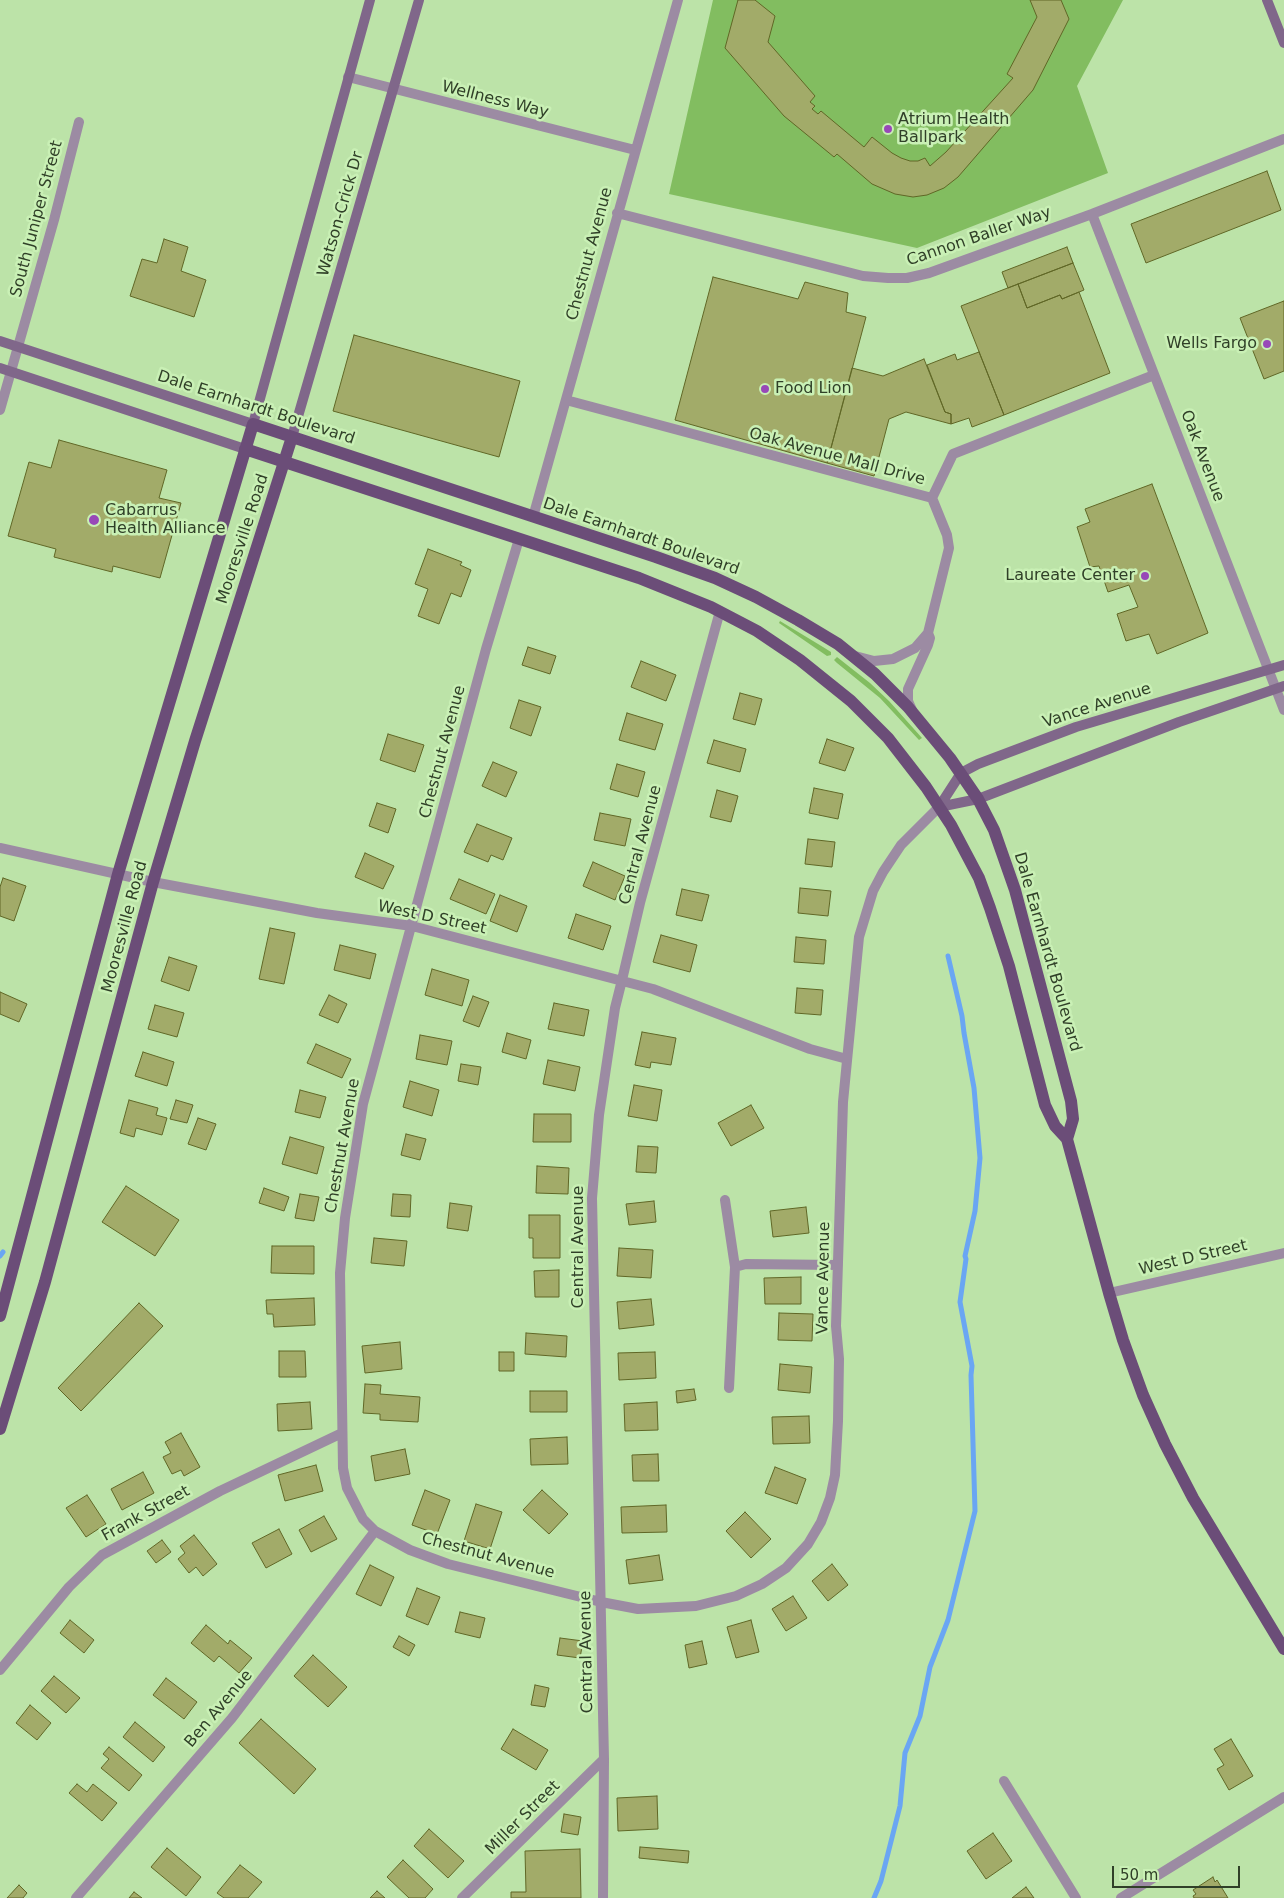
<!DOCTYPE html>
<style>
body{margin:0}
#map{position:relative;width:1284px;height:1898px;overflow:hidden;background:#bce3a8;font-family:"DejaVu Sans",sans-serif}
canvas{display:block}
.scale{position:absolute;left:1112px;top:1866px;width:128px;height:22px;box-sizing:border-box;border:2px solid #304028;border-top:0;padding-left:6px;font-size:15px;line-height:18px;white-space:nowrap;color:#304028;-webkit-text-stroke:4px #c9f0b5;paint-order:stroke}
</style>
<div id="map">
<canvas width="1284" height="1898"></canvas>
<div class="scale">50 m</div>
</div>
<script>
const context = document.querySelector('canvas').getContext('2d');
context.lineJoin = 'round';
function fill(path, color) {
  context.fillStyle = color;
  context.fill(path, 'evenodd');
}
function shape(rows) {
  const path = new Path2D();
  for (const r of rows) {
    path.moveTo(r[0], r[1]);
    for (let i = 2; i < r.length; i += 2) path.lineTo(r[i], r[i + 1]);
  }
  return path;
}
function trace(path, color, width, dash) {
  context.strokeStyle = color;
  context.lineWidth = width;
  context.lineCap = dash ? 'butt' : 'round';
  context.setLineDash(dash || []);
  context.stroke(path);
}
function write(font, color, halo, rows, align = 'center') {
  context.font = font + ' "DejaVu Sans",sans-serif';
  context.lineWidth = 5;
  context.setLineDash([]);
  context.textBaseline = 'middle';
  context.strokeStyle = halo;
  context.fillStyle = color;
  for (const [text, x, y, turn = 0] of rows) {
    context.save();
    context.translate(x, y);
    context.rotate((+turn || 0) * Math.PI / 180);
    context.textAlign = isNaN(turn) ? turn : align;
    if (halo) context.strokeText(text, 0, 0);
    context.fillText(text, 0, 0);
    context.restore();
  }
}
fill(shape([
 [713,0,1123,0,1077,86,1108,173,917,248,669,194],
 [780,621,823,647,831,652,831,655,827,656,779,623],
 [837,657,870,683,889,701,922,738,919,740,880,698,837,663,834,660]
]), '#82bd60');
trace(shape([
 [0,1256,3,1252],
 [874,1898,881,1881,900,1806,905,1753,920,1716,930,1667,948,1620,975,1511,971,1375,972,1366,960,1302,966,1259,965,1256,975,1211,980,1158,974,1088,964,1033,962,1016,948,956]
]), '#6aa6f3', 5);
const building = shape([
 [738,0,755,0,775,16,768,42,815,96,810,102,815,106,812,109,818,114,821,111,864,147,872,137,892,153,901,158,910,161,918,161,925,158,930,166,946,152,1013,78,1007,74,1037,17,1030,0,1061,0,1069,19,1033,90,958,177,944,188,927,195,913,197,895,194,872,184,837,154,834,157,784,116,725,48,738,0],
 [1267,171,1281,210,1146,263,1131,224,1267,171],
 [164,239,188,247,181,271,206,280,194,317,130,296,142,259,157,263,164,239],
 [1067,247,1073,263,1008,288,1002,272,1067,247],
 [1073,263,1084,290,1062,299,1060,295,1027,308,1018,284,1073,263],
 [713,277,798,299,805,282,848,293,846,312,866,317,827,463,675,420,713,277],
 [1018,284,1027,308,1060,295,1062,299,1079,292,1110,373,1004,415,961,306,1018,284],
 [1284,301,1284,371,1264,379,1240,318,1284,301],
 [354,335,520,381,499,457,333,411,354,335],
 [979,352,1004,415,972,427,969,418,951,424,951,414,945,412,927,365,955,354,957,360,979,352],
 [924,359,945,412,951,414,951,424,906,412,889,419,874,476,827,463,852,368,883,376,924,359],
 [59,440,167,470,159,498,181,503,160,578,113,566,112,572,54,557,56,549,8,536,29,462,51,468,59,440],
 [1152,484,1208,633,1157,654,1149,634,1126,641,1117,614,1138,607,1129,585,1108,592,1099,566,1090,567,1077,527,1090,522,1085,509,1152,484],
 [428,549,462,562,460,565,471,570,461,597,451,593,439,624,418,616,428,589,415,584,428,549],
 [528,647,556,656,550,674,522,665,528,647],
 [641,661,676,675,666,701,631,687,641,661],
 [740,693,762,699,755,725,733,719,740,693],
 [519,700,541,707,531,736,510,728,519,700],
 [627,713,663,724,655,750,619,740,627,713],
 [388,734,424,745,415,772,380,760,388,734],
 [827,739,854,748,845,771,819,763,827,739],
 [714,740,746,749,740,772,707,763,714,740],
 [493,762,517,772,506,797,482,786,493,762],
 [617,764,645,772,638,797,610,789,617,764],
 [814,788,843,794,838,819,809,813,814,788],
 [717,790,738,796,731,822,710,817,717,790],
 [377,803,396,809,388,833,369,826,377,803],
 [600,813,631,819,625,846,594,840,600,813],
 [477,824,512,838,503,860,491,855,488,862,464,852,477,824],
 [808,839,835,842,832,867,805,864,808,839],
 [365,853,394,866,383,889,355,877,365,853],
 [593,862,625,876,615,900,583,886,593,862],
 [3,878,26,886,14,921,0,916,0,887,3,878],
 [459,879,495,894,486,914,450,899,459,879],
 [800,888,831,891,828,916,798,913,800,888],
 [682,889,709,895,702,921,676,915,682,889],
 [500,895,527,906,517,932,490,921,500,895],
 [576,914,611,926,603,950,568,938,576,914],
 [270,928,295,933,284,984,259,979,270,928],
 [661,935,697,945,690,972,653,962,661,935],
 [796,937,826,940,824,964,794,962,796,937],
 [340,945,376,954,370,979,334,970,340,945],
 [169,957,197,966,189,991,161,981,169,957],
 [432,969,469,980,462,1006,425,995,432,969],
 [797,988,823,990,821,1015,795,1013,797,988],
 [0,992,27,1004,19,1022,0,1014,0,992],
 [329,995,347,1004,338,1023,319,1015,329,995],
 [473,996,489,1002,479,1027,463,1021,473,996],
 [554,1003,589,1010,584,1036,548,1029,554,1003],
 [155,1005,184,1013,177,1037,148,1029,155,1005],
 [642,1032,676,1038,671,1065,651,1062,650,1068,635,1065,642,1032],
 [507,1033,531,1040,526,1059,502,1052,507,1033],
 [420,1035,452,1041,447,1065,416,1059,420,1035],
 [316,1044,351,1059,342,1078,307,1063,316,1044],
 [143,1052,174,1062,167,1086,135,1076,143,1052],
 [548,1060,580,1067,575,1091,543,1084,548,1060],
 [461,1064,481,1067,478,1085,458,1081,461,1064],
 [410,1081,439,1090,432,1116,403,1107,410,1081],
 [634,1085,662,1090,657,1121,628,1116,634,1085],
 [300,1090,326,1097,320,1118,295,1112,300,1090],
 [129,1100,158,1108,156,1115,167,1118,162,1135,136,1128,134,1137,120,1133,129,1100],
 [176,1100,193,1105,187,1123,170,1119,176,1100],
 [751,1105,764,1128,731,1146,718,1123,751,1105],
 [534,1114,571,1114,571,1142,533,1142,534,1114],
 [198,1118,216,1124,206,1150,188,1144,198,1118],
 [406,1134,426,1139,420,1160,401,1155,406,1134],
 [290,1137,324,1147,317,1174,282,1164,290,1137],
 [638,1146,658,1147,656,1173,636,1172,638,1146],
 [537,1166,569,1168,568,1194,536,1193,537,1166],
 [126,1186,179,1220,155,1256,102,1222,126,1186],
 [264,1188,289,1197,284,1211,259,1203,264,1188],
 [300,1194,319,1197,314,1221,295,1218,300,1194],
 [393,1194,411,1195,410,1217,391,1216,393,1194],
 [654,1201,656,1222,629,1225,626,1204,654,1201],
 [450,1203,472,1206,468,1231,447,1228,450,1203],
 [806,1207,809,1233,773,1237,770,1211,806,1207],
 [529,1215,560,1215,560,1258,533,1258,533,1238,529,1238,529,1215],
 [374,1238,407,1241,404,1266,371,1263,374,1238],
 [272,1246,314,1246,314,1274,271,1273,272,1246],
 [619,1248,653,1250,651,1278,617,1276,619,1248],
 [559,1270,559,1297,535,1297,534,1271,559,1270],
 [801,1277,801,1304,765,1304,764,1278,801,1277],
 [314,1298,315,1325,274,1327,273,1314,267,1314,266,1300,314,1298],
 [651,1299,654,1325,619,1329,617,1302,651,1299],
 [139,1303,163,1326,81,1411,58,1388,139,1303],
 [779,1313,813,1314,812,1341,778,1340,779,1313],
 [526,1333,567,1336,566,1357,525,1354,526,1333],
 [400,1342,402,1369,365,1373,362,1346,400,1342],
 [279,1351,305,1351,306,1377,279,1377,279,1351],
 [499,1352,514,1352,514,1371,499,1371,499,1352],
 [655,1352,656,1378,619,1380,618,1353,655,1352],
 [780,1364,812,1367,810,1393,778,1390,780,1364],
 [365,1384,381,1385,380,1394,420,1397,418,1422,380,1420,380,1414,363,1413,365,1384],
 [694,1389,696,1400,677,1403,676,1391,694,1389],
 [530,1391,567,1391,567,1412,530,1412,530,1391],
 [310,1402,312,1429,278,1431,277,1404,310,1402],
 [657,1402,658,1430,625,1431,624,1404,657,1402],
 [809,1416,810,1443,773,1444,772,1417,809,1416],
 [181,1433,200,1467,184,1476,181,1470,172,1474,163,1457,171,1453,165,1442,181,1433],
 [567,1437,568,1464,531,1465,530,1439,567,1437],
 [405,1449,410,1474,375,1481,371,1456,405,1449],
 [658,1454,659,1481,633,1481,632,1455,658,1454],
 [316,1465,323,1491,285,1501,278,1475,316,1465],
 [775,1467,806,1479,797,1504,765,1493,775,1467],
 [143,1472,154,1493,122,1510,111,1489,143,1472],
 [425,1490,450,1500,437,1534,412,1525,425,1490],
 [542,1490,568,1514,549,1534,523,1510,542,1490],
 [87,1495,106,1524,86,1537,66,1508,87,1495],
 [476,1504,502,1512,490,1549,464,1541,476,1504],
 [666,1505,667,1532,622,1533,621,1507,666,1505],
 [745,1512,771,1539,751,1558,726,1531,745,1512],
 [324,1516,337,1539,311,1552,299,1530,324,1516],
 [279,1529,292,1554,266,1568,252,1543,279,1529],
 [194,1535,217,1564,203,1576,196,1567,189,1573,178,1559,185,1553,180,1546,194,1535],
 [162,1540,171,1552,156,1563,147,1551,162,1540],
 [659,1555,663,1580,629,1584,626,1560,659,1555],
 [832,1564,848,1585,828,1601,812,1581,832,1564],
 [370,1565,394,1577,381,1606,356,1594,370,1565],
 [417,1588,440,1597,428,1625,406,1616,417,1588],
 [793,1596,807,1618,786,1631,772,1609,793,1596],
 [460,1612,485,1618,480,1638,455,1632,460,1612],
 [70,1620,94,1640,84,1653,60,1633,70,1620],
 [751,1620,759,1652,736,1658,727,1627,751,1620],
 [206,1625,228,1644,230,1640,252,1658,239,1673,219,1656,214,1662,191,1643,206,1625],
 [399,1636,415,1645,409,1656,393,1647,399,1636],
 [560,1638,583,1641,580,1658,557,1655,560,1638],
 [702,1641,707,1664,689,1668,685,1645,702,1641],
 [313,1655,347,1687,328,1707,294,1676,313,1655],
 [54,1676,80,1698,66,1713,41,1691,54,1676],
 [166,1678,197,1702,184,1719,153,1695,166,1678],
 [535,1685,549,1688,545,1707,531,1705,535,1685],
 [30,1705,51,1723,37,1740,16,1723,30,1705],
 [261,1719,316,1769,294,1794,239,1743,261,1719],
 [135,1722,165,1747,153,1762,123,1737,135,1722],
 [513,1729,548,1750,536,1770,501,1749,513,1729],
 [1231,1739,1253,1776,1229,1790,1217,1769,1224,1765,1214,1749,1231,1739],
 [109,1747,142,1775,129,1791,101,1768,109,1759,103,1754,109,1747],
 [77,1784,87,1792,93,1784,117,1803,102,1821,69,1793,77,1784],
 [657,1796,658,1829,618,1831,617,1798,657,1796],
 [564,1814,581,1817,578,1835,561,1832,564,1814],
 [429,1829,464,1861,448,1878,414,1846,429,1829],
 [993,1833,1012,1861,986,1879,967,1851,993,1833],
 [640,1847,689,1851,688,1863,639,1858,640,1847],
 [167,1848,201,1877,186,1896,151,1867,167,1848],
 [580,1849,581,1898,511,1898,511,1892,526,1892,525,1851,580,1849],
 [403,1860,433,1889,425,1898,409,1898,387,1877,403,1860],
 [240,1865,262,1882,248,1898,224,1898,217,1893,240,1865],
 [1213,1877,1215,1882,1217,1880,1228,1898,1194,1898,1193,1896,1196,1894,1193,1890,1213,1877],
 [19,1885,27,1893,23,1898,7,1898,19,1885],
 [1026,1887,1034,1898,1012,1898,1026,1887],
 [377,1891,385,1898,370,1898,377,1891],
 [134,1892,142,1898,129,1898,134,1892]
]);
fill(building, '#a2ab69');
trace(building, '#606726', 1);
trace(shape([
 [348,77,635,150],
 [617,213,863,276,888,278,907,278,929,273,1092,214,1284,139],
 [1092,214,1284,710],
 [566,400,932,498,953,454,1154,375],
 [0,410,54,220,79,122],
 [533,517,678,0],
 [519,539,486,649,363,1104,345,1218,340,1273,343,1468,347,1488,363,1519,375,1531,410,1550,448,1564,601,1602,638,1609,696,1606,736,1596,762,1584,786,1568,808,1544,821,1522,830,1498,835,1475,838,1421,839,1359,836,1326,843,1102,859,937,873,891,883,872,901,845,939,807],
 [855,656,874,661,893,659,915,648,928,633],
 [912,710,908,701,908,689,928,645,930,638,928,633,949,548,947,535,932,498],
 [0,848,153,882,317,913,412,926,653,989,810,1049,847,1059],
 [725,1200,735,1267],
 [1109,1293,1284,1253],
 [729,1388,735,1267,746,1264,838,1265],
 [0,1670,69,1587,102,1555,220,1491,342,1433],
 [1004,1781,1076,1898],
 [76,1898,232,1718,375,1531],
 [462,1898,604,1759],
 [603,1898,604,1759,592,1198,599,1115,615,1008,622,980,640,903,720,611],
 [1121,1898,1284,1797]
]), '#9c8ba3', 10);
trace(shape([
 [1267,0,1284,43],
 [0,341,253,424,370,0],
 [0,368,245,449],
 [292,437,419,0],
 [939,807,961,773,978,764,1076,727,1284,665],
 [939,807,978,799,1179,722,1284,686]
]), '#80678a', 10);
trace(shape([
 [245,449,639,578,711,607,757,631,800,660,851,701,888,738,926,787,951,825,979,878,990,908,1009,966,1045,1105,1055,1126,1067,1139,1109,1293,1123,1340,1143,1395,1165,1444,1193,1498,1284,1649],
 [0,1316,118,874,253,424,656,557,715,578,756,597,798,620,838,644,875,674,908,707,950,758,978,799,994,830,1015,890,1071,1101,1073,1119,1067,1139],
 [0,1429,45,1282,153,882,195,741,292,437]
]), '#6b4d78', 12);
for (const [x, y, r, color] of [
 [888,129,5,"#9848b8"],
 [1267,344,5,"#9848b8"],
 [765,389,5,"#9848b8"],
 [94,520,6,"#9848b8"],
 [1145,576,5,"#9848b8"]
]) {
  const dot = new Path2D();
  dot.arc(x, y, r, 0, 2 * Math.PI);
  context.fillStyle = color;
  context.fill(dot);
  trace(dot, '#c9f0b5', 2);
}
write('16px', '#304028', '#c9f0b5', [
 ["Wellness Way",495,100,14],
 ["Watson-Crick Dr",341,214,-74],
 ["South Juniper Street",37,219,-75],
 ["Cannon Baller Way",979,237,-19],
 ["Chestnut Avenue",590,254,-75],
 ["Dale Earnhardt Boulevard",256,408,18],
 ["Oak Avenue",1202,456,69],
 ["Oak Avenue Mall Drive",837,457,15],
 ["Dale Earnhardt Boulevard",641,537,19],
 ["Mooresville Road",243,539,-72],
 ["Vance Avenue",1097,706,-18],
 ["Chestnut Avenue",443,752,-75],
 ["Central Avenue",641,845,-75],
 ["West D Street",432,918,12],
 ["Mooresville Road",125,927,-75],
 ["Dale Earnhardt Boulevard",1047,952,74],
 ["Chestnut Avenue",343,1146,-80],
 ["Central Avenue",579,1247,-90],
 ["West D Street",1193,1258,-13],
 ["Vance Avenue",824,1278,-89],
 ["Frank Street",146,1514,-29],
 ["Chestnut Avenue",488,1556,15],
 ["Central Avenue",587,1652,-91],
 ["Ben Avenue",219,1709,-50],
 ["Miller Street",523,1818,-45]
]);
write('16px', '#304028', '#c9f0b5', [
 ["Atrium Health",898,120],
 ["Ballpark",898,138],
 ["Wells Fargo",1257,344,"right"],
 ["Food Lion",775,389],
 ["Cabarrus",105,511],
 ["Health Alliance",105,529],
 ["Laureate Center",1135,576,"right"]
], 'left');
</script>
